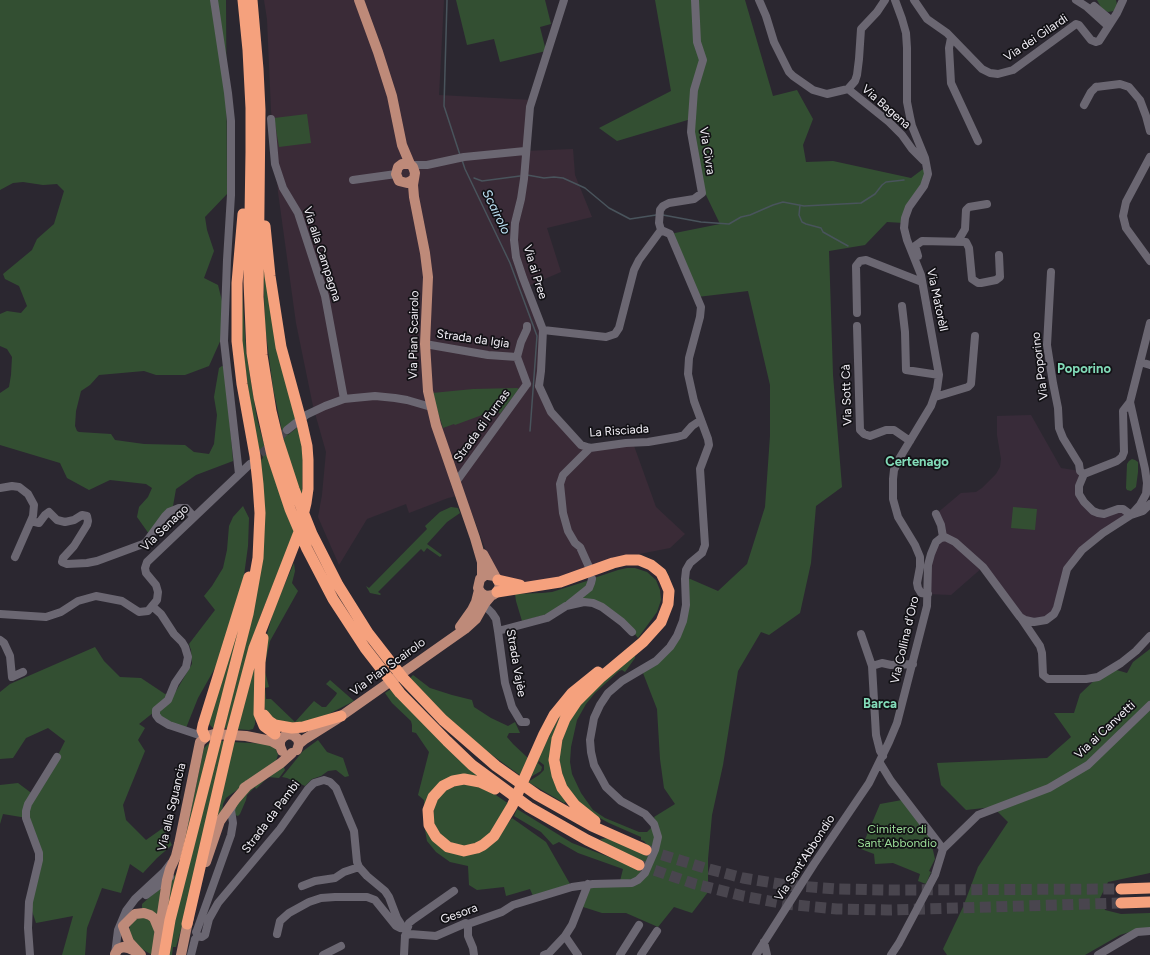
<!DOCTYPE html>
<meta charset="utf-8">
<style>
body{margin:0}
canvas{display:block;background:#2b2730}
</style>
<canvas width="1150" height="955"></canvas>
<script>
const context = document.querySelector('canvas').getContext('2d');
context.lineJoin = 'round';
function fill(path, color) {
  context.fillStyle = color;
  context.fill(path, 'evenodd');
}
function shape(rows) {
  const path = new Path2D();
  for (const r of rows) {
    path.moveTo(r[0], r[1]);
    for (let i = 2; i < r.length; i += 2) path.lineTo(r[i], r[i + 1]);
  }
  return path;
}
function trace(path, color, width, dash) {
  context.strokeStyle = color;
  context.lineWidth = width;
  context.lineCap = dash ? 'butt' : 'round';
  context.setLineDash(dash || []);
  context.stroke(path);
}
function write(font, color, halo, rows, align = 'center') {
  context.font = font + ' Figtree,sans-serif';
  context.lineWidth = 3.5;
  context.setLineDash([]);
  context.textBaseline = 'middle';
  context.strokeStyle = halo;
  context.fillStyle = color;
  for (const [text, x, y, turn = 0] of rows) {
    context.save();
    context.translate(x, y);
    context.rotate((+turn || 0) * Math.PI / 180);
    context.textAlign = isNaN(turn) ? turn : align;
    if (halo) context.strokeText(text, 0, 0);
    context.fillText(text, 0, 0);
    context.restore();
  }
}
fill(shape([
 [264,0,444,0,439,95,532,100,525,151,573,149,575,175,592,217,547,228,561,272,526,287,543,330,539,386,551,412,581,445,633,443,656,507,685,534,670,548,634,555,576,573,536,582,519,583,504,579,493,569,466,498,461,495,448,498,409,513,406,504,367,519,339,565,318,517,322,495,326,452,313,406,296,323,278,192,271,110,267,19]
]), '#3a2b37');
fill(shape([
 [1031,415,1061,468,1080,471,1079,486,1093,511,1127,512,1103,533,1067,569,1049,618,1025,620,983,567,951,595,928,594,928,565,943,537,936,514,961,493,976,492,982,488,996,474,1000,467,1001,459,997,435,997,416]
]), '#382b39');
fill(shape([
 [0,0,226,0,227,194,205,217,207,230,214,251,204,278,218,285,222,301,222,337,209,366,185,375,156,375,144,371,99,375,90,385,81,391,76,411,75,426,77,431,79,432,111,434,115,440,144,444,185,445,194,452,209,454,214,444,217,415,214,397,219,368,222,366,225,367,233,461,196,475,176,489,173,506,167,511,149,534,137,517,139,507,148,497,152,488,146,484,110,480,89,490,67,478,60,463,0,445,0,393,9,387,11,375,12,357,7,349,0,346,0,314,7,311,21,313,27,306,19,286,5,279,3,274,32,250,37,239,54,224,64,191,57,184,43,185,23,182,13,183,0,190],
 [456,0,545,0,551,24,540,27,546,51,500,62,494,39,467,45],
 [655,0,745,0,773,96,797,90,813,119,803,145,806,162,833,161,911,178,927,166,928,170,904,223,887,222,865,245,829,251,833,375,842,487,816,506,811,563,800,613,769,635,761,632,738,671,723,765,712,815,708,859,708,892,692,913,674,907,658,927,626,913,602,913,580,906,591,887,641,881,659,830,654,817,675,804,664,788,660,759,657,709,643,673,677,640,688,578,718,591,747,564,765,507,770,436,770,385,748,291,697,297,670,234,720,224,706,195,702,191,691,119,617,141,599,128,671,91],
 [1097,0,1116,0,1117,5,1114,11,1108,12,1102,9],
 [307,114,311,143,279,147,274,118],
 [263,265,297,418,286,428,288,435,299,426,303,444,302,500,285,445,273,388,265,326],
 [242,287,246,351,257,419,270,466,295,532,260,617,229,729,223,728,253,605,260,461,263,458,261,452,259,453,255,437,241,336],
 [517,388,519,389,500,414,497,410,493,411,455,425,454,424,443,428,432,393,473,389],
 [1132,459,1135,460,1138,462,1138,472,1136,487,1131,491,1127,490,1126,488,1127,464,1129,461],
 [243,506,249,518,248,546,242,590,219,661,198,698,186,728,168,722,154,712,139,724,145,728,138,740,145,751,123,805,126,820,146,840,163,828,172,845,157,858,143,873,130,864,121,893,102,888,87,928,85,955,62,955,73,916,36,923,29,902,39,860,27,818,3,814,0,824,0,785,18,783,34,795,57,757,65,741,48,728,26,738,13,758,0,759,0,692,10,684,95,647,104,661,120,677,141,678,165,694,176,691,192,664,191,650,189,644,215,610,204,596,212,586,223,568,227,550,229,526,233,517],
 [451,507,458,508,460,513,447,522,427,544,442,555,440,557,427,548,424,552,421,549,378,592,381,594,380,595,370,593,366,586,369,588,427,529,425,526,440,512],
 [1013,507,1037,509,1035,530,1011,528],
 [294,563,295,571,292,583,298,591,270,641,265,664,265,672,269,687,265,688,266,699,271,699,295,722,314,701,322,707,326,707,336,695,337,693,326,684,330,680,354,701,323,717,306,723,306,724,291,726,274,722,266,713,263,702,262,677,266,638,274,609],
 [627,568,635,568,647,572,656,580,660,590,661,600,657,612,638,638,628,626,598,602,574,602,594,578,618,570],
 [590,580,589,584,555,612,522,621,516,601,515,594,542,593,552,592],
 [247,594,217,728,213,728,208,723],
 [258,644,255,724,253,729,249,730,235,729],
 [1150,649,1150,873,1108,882,1100,898,1105,910,1121,914,1150,913,1150,928,1136,930,1120,935,1085,955,947,955,943,949,963,907,978,867,1008,822,993,807,966,810,941,785,937,763,1047,758,1071,737,1054,713,1074,713,1080,694,1098,677,1113,669,1127,673,1133,662],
 [635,654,635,658,625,672,622,670,619,671,595,693,586,704,577,720,571,747,570,762,572,774,581,793,593,810,605,818,639,832,647,832,652,827,655,837,645,868,634,879,620,881,623,869,578,853,559,842,553,845,541,832,514,816,517,809,572,843,630,865,600,839,608,838,648,846,644,841,641,840,641,837,609,823,596,816,580,804,564,783,558,753,570,718,591,692],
 [413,675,430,688,452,695,472,700,474,707,491,718,508,726,515,722,520,733,509,733,507,737,513,744,529,759,521,776,485,750,452,722,410,678],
 [391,689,456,757,484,780,458,777,426,810,448,850,496,838,512,818,546,842,570,884,533,896,530,889,506,896,504,887,477,890,469,885,468,866,450,862,436,852,427,841,425,830,424,800,418,795,429,752,416,733,412,732,412,725,411,721,392,703,385,693],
 [566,704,553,738,566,802,564,803,528,782,539,775,544,770,544,765,539,761,538,763,542,767,541,771,527,779],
 [318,740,327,752,343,758,349,776,345,777,336,770,328,771,321,776,312,779,305,786,287,778,282,777,303,751],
 [213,741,168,918,163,917,170,882,178,871,204,748,208,744],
 [220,741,226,741,187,909,176,947,173,947,172,955,167,955,171,932],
 [233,742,269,744,275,747,278,755,276,761,226,798,223,804,222,813,213,831],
 [283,765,285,770,279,778,268,777,256,789,255,787,247,795,246,800,240,814,238,816,235,815,233,811,241,796],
 [465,783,487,789,509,804,489,837,464,848,443,839,433,823,434,805,445,789],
 [902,800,935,840,932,846,935,859,929,871,931,872,926,884,918,881,920,874,893,863,875,864,874,854,861,849,880,804],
 [161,887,158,917,142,910,142,904],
 [147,916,155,928,152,955,142,949,130,936,129,931,130,926,136,919]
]), '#334f32');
trace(shape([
 [447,0,444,106,460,155],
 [462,160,465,169,510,263,537,336,530,431],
 [527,175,544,178,554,177,563,178,585,188,609,208,630,219,656,215],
 [474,178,482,181,520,176],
 [800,205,799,215,802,222,806,224,821,228,823,232,848,246],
 [663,215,701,222,729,224,741,217,750,215,773,205,783,202,804,206,861,203,875,194,882,185,886,182,904,180]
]), '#49545c', 1.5);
trace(shape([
 [252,462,287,430]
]), '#49454e', 8, [8, 4]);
trace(shape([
 [646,850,705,868,743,878,786,885,836,889,889,890,1121,889],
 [639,865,695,884,743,896,785,904,837,909,888,910,1121,903]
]), '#49454e', 11, [11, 5.5]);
trace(shape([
 [214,0,228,93,231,121,231,195,227,260,224,341,239,474],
 [759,0,766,16,774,42,789,72,793,76,813,90,827,94,848,89,855,81,857,75,859,59,861,29,877,12,885,0],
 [895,0,902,19,906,33,907,48,907,102,910,117,912,126,925,158,928,174,924,186,909,207,905,218,904,228,907,240,921,275,939,375,937,389,931,406,899,459,894,470,893,479,893,499,898,517,915,545,920,557,920,567,917,583,918,588,921,593,928,594],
 [914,0,927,19,947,33,982,69,990,73,998,74,1013,70,1076,24,1079,25,1091,40,1096,42,1099,41,1117,13,1123,0],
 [1076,0,1087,7,1108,26],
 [1094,6,1112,21],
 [951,38,949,48,951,83,978,141],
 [1096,87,1120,84,1129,87,1140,100,1146,116,1150,131],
 [848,89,889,122,902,135,912,149,924,161],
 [1084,105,1091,92,1096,87],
 [271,119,275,164,283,188,298,213,325,296,344,399],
 [1150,157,1126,202,1123,216,1126,228,1150,261],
 [411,165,427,165,464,157,525,151],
 [353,180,396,174],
 [661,230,659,223,660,210,663,206,669,203,694,199,702,193,691,132,694,90,703,60,697,42,695,0],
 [958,241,965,229,966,210,969,207,987,204],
 [918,256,915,246,922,241,966,242,969,248,972,279,978,283,981,283,996,280,1000,277,999,255],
 [1051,272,1047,345,1053,383,1058,408,1059,428,1063,438,1079,464,1080,471,1084,474],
 [902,306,905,332,906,370,939,375],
 [857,313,856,266,860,261,866,260,922,282],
 [527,326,527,329,521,342,517,357,527,384],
 [857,326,860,430,864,434,870,436,886,430,894,430,910,441],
 [543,330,606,337,615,334,619,328,634,270,639,260,661,230],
 [425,344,488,355,517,357],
 [1140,362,1150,365],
 [539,386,541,371,543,330,523,278,516,257,514,240,515,223,521,199,524,179,530,107,564,0],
 [539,386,551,412,581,445,590,448,626,443,648,442,677,437,684,435,692,426,701,420],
 [935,397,968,387,971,384,975,336],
 [1130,402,1123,411,1124,452,1122,457,1117,461,1084,474,1079,486,1079,494,1084,502,1093,511,1098,513,1104,514,1118,509,1123,509,1131,515,1143,511,1150,504],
 [287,430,306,415,325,406,344,399,354,398,375,396,395,398,407,400,431,407],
 [456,482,527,384],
 [0,488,12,486,19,487,28,494,34,505,33,516,15,557],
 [936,514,941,525,943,537],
 [31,521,39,523,45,515,49,512,57,520,65,522,74,520,82,515,87,516,88,521,87,525,74,546,63,558,62,562,67,564,87,563,97,561,143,544,146,542,165,516,169,512,179,508,186,508,194,517],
 [589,567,580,547,575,543,568,531,563,513,560,484,563,475,590,448],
 [569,604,589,588,591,583,592,579],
 [484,605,492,613,496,619,498,631,505,683,512,707,521,722,526,722],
 [152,606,161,614,174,634,182,642,185,647,188,657,186,667,175,683,168,700,156,710,156,715,159,719,169,725,205,737],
 [0,614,46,617,61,612,78,601,96,596,122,601,139,612,148,611,157,600,158,592,156,585,146,573,145,568,147,562,250,464],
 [1021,618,1040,646,1042,653,1043,675,1048,679,1086,679,1098,677,1121,663,1136,651,1150,636],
 [498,631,547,618,566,606,584,602,593,603,602,607,622,622,632,632],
 [861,634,872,666,882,663,891,665,913,664],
 [0,640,4,643,10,656,12,677,23,672],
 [872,666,876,735,880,751,883,756],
 [880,763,891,781,943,849],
 [943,849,978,815,1049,788,1088,765,1150,705],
 [302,886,315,881,335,878,344,872,359,867],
 [146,895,170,877],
 [468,924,468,936,473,948,474,955],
 [408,927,409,923,414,919,454,891],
 [277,934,280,921,289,913,309,902,321,898,335,897,367,897,375,900,396,926,400,928],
 [198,936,202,937,205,935,209,919,218,903,280,829,308,789,314,783,324,780,330,782,336,788,354,831,357,862,359,867,367,876,385,891,389,897,397,918,404,929],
 [198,936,196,932,197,930,231,835,233,823,231,810,233,804],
 [405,936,410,934,436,936,466,923,468,924,502,912,513,905,572,887,593,884,632,883,638,880,645,873,655,850,658,837,654,824,645,814,621,801,606,787,594,765,591,752,590,740,594,718,600,705,608,693,622,681,656,661,670,647,677,636,683,621,686,605,685,579,686,570,690,563,702,553,705,545,700,469,709,445,708,439,694,401,688,374,689,358,700,317,701,307,670,234,661,230],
 [565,936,578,955],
 [764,942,767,955],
 [115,954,118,930,126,911,135,899,164,872,171,863],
 [30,955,28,928,29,902,39,860,39,853,26,818,26,811,28,804,57,757],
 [191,955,195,939,198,936],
 [323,955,341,946],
 [404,955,405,936],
 [544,955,549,953,565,936,572,925,588,884],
 [620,955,639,925],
 [641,955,657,931],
 [756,955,814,864,869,783,889,742,897,723,927,606,928,565,931,554,936,542,941,538,945,537,955,542,983,567,1020,617,1025,620,1034,622,1046,620,1054,614,1057,608,1067,569,1082,550,1103,533,1131,515,1140,505,1146,494,1147,483,1145,469,1130,402,1150,323],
 [891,955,899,943,935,875,943,849],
 [1098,955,1137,932,1150,931]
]), '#6b6772', 8);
trace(shape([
 [359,0,378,52,392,96,402,145,410,164],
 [414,179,407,183,399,181,396,174,398,167,402,164,410,164,413,167,415,173,413,185,414,197,425,253,428,277,425,344,428,391,436,425,475,538,482,562,482,577],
 [483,554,495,576,498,580,500,586,497,592,493,595,487,596,484,595,481,593,478,588,480,579,485,575,488,575,495,576],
 [460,627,472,610,476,602,479,590],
 [299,744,305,739,337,719,465,629,476,619,485,603,491,596],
 [282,751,280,746,280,741,283,737,288,734,293,735,298,739,299,744,297,750],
 [244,788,281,763,292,753],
 [206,862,220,821,235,800,248,785],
 [115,954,118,949,123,947,128,948,137,952],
 [141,955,129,942,123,926,135,914,144,913,150,915,154,918,159,930],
 [156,955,167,880,170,869,176,856,179,844,200,742,207,736,214,734,246,736,271,741,280,746],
 [181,955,189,916]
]), '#be8a79', 10);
trace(shape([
 [243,0,248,50,251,108,251,152,249,282,252,353,259,397,272,455,290,509,307,549,333,599,365,648,400,693,447,741,472,765,529,807,587,840,639,865],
 [252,0,258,69,260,110,258,297,262,355,271,411,278,440,294,489,312,534,338,585,368,633,403,678,443,720,496,766,537,795,592,826,646,850],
 [498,580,520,585],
 [497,592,560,582,613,563,626,560,639,560,651,565,661,573,664,579,669,591,668,604,661,622,643,642,600,678,577,701,565,719,557,739,554,760,557,775,562,788,575,805,595,821],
 [263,638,260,662,259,714,264,726,275,734],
 [264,715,269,721,275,725,292,728,303,727,341,716],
 [205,737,202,730,203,725,249,577],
 [495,789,480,782,464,779,453,781,443,786,433,797,428,810,429,825,436,837,448,847,464,851,477,848,483,845,494,836,512,806,544,734,554,715,572,693,598,672],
 [1121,889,1150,888],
 [1121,903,1150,902],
 [187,924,229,742,254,648,299,532,306,503,308,489,308,460,307,446,302,424,281,347,270,276,265,226],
 [164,955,170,920,248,614,258,558,260,513,258,484,255,456,242,384,237,341,237,283,243,214]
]), '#f5a17d', 11);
write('12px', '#f3f0f7', '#121115', [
 ["Via dei Gilardi",1036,38,-34],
 ["Via Bagena",886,107,41],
 ["Via Civra",707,151,81],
 ["Via alla Campagna",322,254,72],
 ["Via ai Pree",535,272,73],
 ["Via Matorèll",937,300,78],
 ["Via Pian Scairolo",414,335,-89],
 ["Strada da Igia",473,339,8],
 ["Via Poporino",1040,366,-97],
 ["Via Sott Cà",847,395,-92],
 ["Strada di Furnas",482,426,-54],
 ["La Risciada",619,431,-4],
 ["Via Senago",165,528,-44],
 ["Via Collina d'Oro",905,640,-77],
 ["Strada Vajèe",516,663,80],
 ["Via Pian Scairolo",388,667,-36],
 ["Via ai Canvetti",1105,730,-43],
 ["Via alla Sguancia",172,807,-77],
 ["Strada da Pambi",271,817,-53],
 ["Via Sant'Abbondio",805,858,-57],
 ["Gesora",459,914,-20]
]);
write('12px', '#9bdd97', '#121115', [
 ["Cimitero di",897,829],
 ["Sant'Abbondio",897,843]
]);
write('italic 13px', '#bee4f7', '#121115', [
 ["Scairolo",496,212,64]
]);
write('bold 13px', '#82dbb8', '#121115', [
 ["Poporino",1084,369],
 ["Certenago",917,462],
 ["Barca",880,704]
]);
</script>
